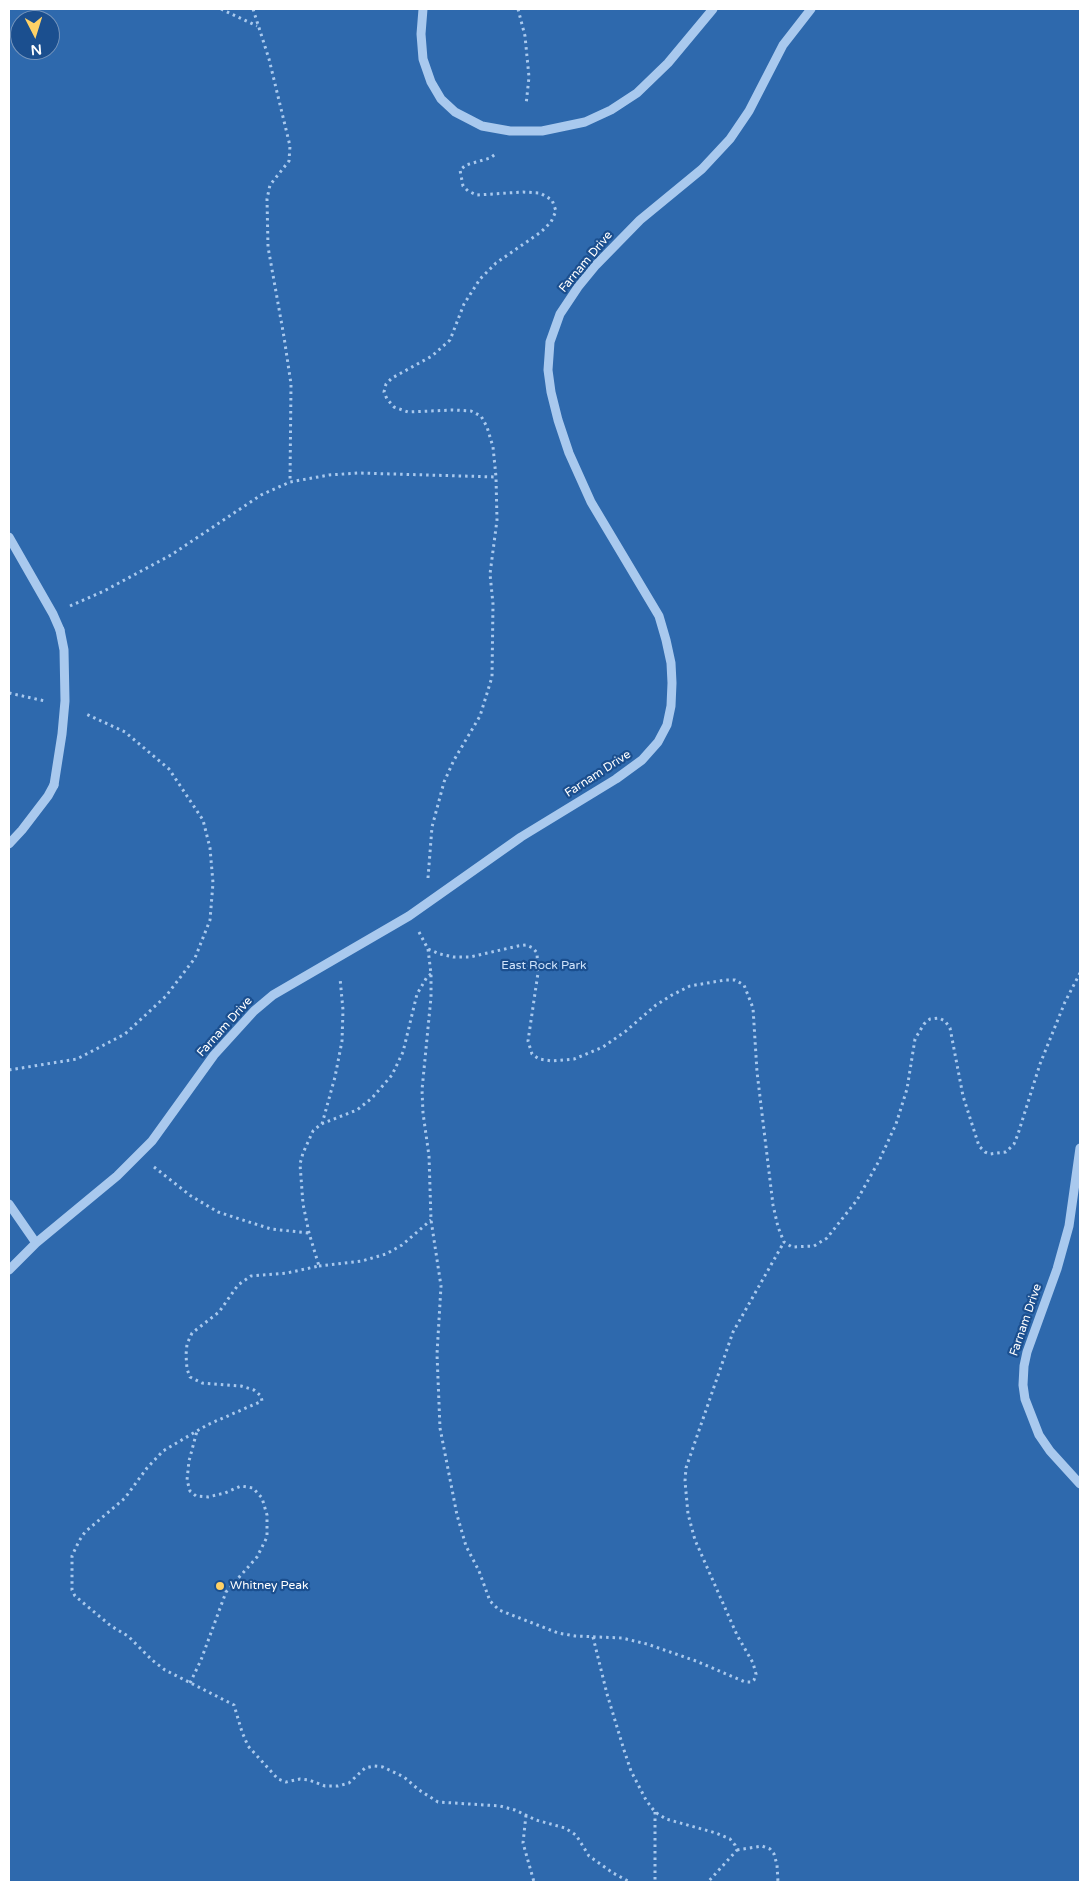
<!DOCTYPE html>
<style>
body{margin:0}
#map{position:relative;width:1089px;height:1891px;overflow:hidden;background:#1b4f8f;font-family:"Varela Round",sans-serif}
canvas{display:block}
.frame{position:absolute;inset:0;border:10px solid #fff;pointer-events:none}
.north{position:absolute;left:10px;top:10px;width:50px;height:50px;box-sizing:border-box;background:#1b4f8f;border:1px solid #7695bc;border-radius:50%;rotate:175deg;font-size:14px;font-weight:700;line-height:20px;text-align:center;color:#fff}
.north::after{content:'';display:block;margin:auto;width:18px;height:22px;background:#ffd166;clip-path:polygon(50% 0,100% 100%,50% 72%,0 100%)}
</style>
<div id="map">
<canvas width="1089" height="1891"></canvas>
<div class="frame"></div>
<div class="north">N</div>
</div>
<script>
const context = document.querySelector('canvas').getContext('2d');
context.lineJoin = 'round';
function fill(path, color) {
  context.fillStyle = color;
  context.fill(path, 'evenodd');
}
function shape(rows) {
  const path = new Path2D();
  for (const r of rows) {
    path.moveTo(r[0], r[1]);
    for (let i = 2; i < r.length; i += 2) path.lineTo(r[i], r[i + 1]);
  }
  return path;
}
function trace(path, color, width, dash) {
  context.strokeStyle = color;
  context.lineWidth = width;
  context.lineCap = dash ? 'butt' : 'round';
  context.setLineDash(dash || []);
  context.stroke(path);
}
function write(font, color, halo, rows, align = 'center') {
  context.font = font + ' "Varela Round",sans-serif';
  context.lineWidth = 4.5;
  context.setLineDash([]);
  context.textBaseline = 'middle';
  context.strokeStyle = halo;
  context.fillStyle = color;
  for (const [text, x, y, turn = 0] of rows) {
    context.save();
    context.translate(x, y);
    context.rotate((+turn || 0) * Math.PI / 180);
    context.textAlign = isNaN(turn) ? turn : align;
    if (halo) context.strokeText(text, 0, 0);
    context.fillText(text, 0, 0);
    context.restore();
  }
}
fill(shape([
 [9,9,1080,9,1080,1882,9,1882],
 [20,20,50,20,50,50,20,50]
]), '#2e69ad');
trace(shape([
 [221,9,257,26],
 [253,9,269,59,290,146,289,161,270,185,267,199,268,247,284,337,291,384,290,482],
 [518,9,525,36,529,77,526,105],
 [70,606,104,591,171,555,261,495,290,482,329,475,358,473,496,477],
 [9,693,45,701],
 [428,878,432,827,444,782,454,760,480,716,492,677,493,604,490,574,497,520,496,477,493,447,487,427,481,416,471,411,453,410,408,412,394,407,387,399,384,392,386,384,392,378,432,356,450,340,464,304,480,279,496,263,541,232,551,222,556,211,552,200,540,193,523,192,477,195,468,191,463,186,460,170,466,165,490,158,497,153],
 [419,932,428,949,440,954,453,957,470,957,518,946,526,945,533,948,537,953,538,973,528,1041,532,1054,539,1059,552,1061,574,1059,603,1047,626,1031,656,1005,672,995,690,986,725,980,735,980,744,985,753,1008,757,1072,773,1205,778,1227,784,1242,792,1247,814,1246,827,1238,857,1200,879,1161,896,1124,907,1089,915,1039,924,1024,930,1019,939,1018,945,1021,950,1028,963,1096,979,1146,985,1152,990,1154,1006,1152,1014,1144,1018,1134,1040,1064,1065,1002,1080,973],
 [428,949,431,974,431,997,422,1090,423,1113,429,1156,431,1220,441,1286,437,1354,440,1428,457,1515,466,1546,479,1571,490,1601,499,1610,558,1633,575,1636,622,1638,647,1644,696,1661,745,1682,752,1682,754,1680,756,1674,753,1663,737,1635,695,1540,688,1514,685,1481,686,1468,733,1332,784,1242],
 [431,974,427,977,417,994,403,1052,392,1075,372,1098,357,1110,321,1124,313,1131,303,1153,300,1164,303,1204,309,1233,319,1266,287,1273,251,1276,238,1285,219,1312,192,1333,187,1344,186,1355,187,1369,190,1377,202,1383,241,1386,254,1390,261,1396,262,1401,207,1425,163,1451,147,1468,125,1498,85,1532,79,1541,72,1556,72,1590,75,1596,111,1626,128,1636,152,1660,165,1670,234,1705,242,1732,248,1746,278,1779,286,1782,300,1779,309,1780,325,1786,338,1786,349,1783,365,1768,374,1766,383,1767,404,1777,419,1790,438,1802,500,1806,515,1810,536,1820,565,1828,576,1835,589,1856,613,1873,630,1882],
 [9,1070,77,1059,125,1034,166,996,195,958,210,920,213,883,210,848,203,820,169,769,125,732,84,713],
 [322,1124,335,1077,342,1041,343,1010,340,978],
 [154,1167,191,1196,218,1212,271,1229,309,1233],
 [319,1266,362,1261,386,1254,402,1245,431,1220],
 [593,1637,607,1694,624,1750,631,1771,646,1800,655,1812,666,1819,716,1833,730,1839,735,1845,737,1850,708,1882],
 [190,1683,201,1660,226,1592,257,1557,267,1537,267,1515,262,1498,253,1488,241,1486,225,1493,208,1497,196,1496,190,1491,187,1480,189,1461,197,1431],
 [655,1812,655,1882],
 [526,1815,523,1843,534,1882],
 [737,1850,762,1846,770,1849,774,1854,777,1865,778,1882]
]), '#a9c9ee', 3, [2.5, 4]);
trace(shape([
 [423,9,421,34,423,59,431,82,441,99,455,112,482,126,510,131,542,131,585,122,611,110,637,93,668,63,713,9],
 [9,537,53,614,60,630],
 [9,844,22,830,48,796,54,785],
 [1080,1148,1069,1226,1057,1269,1027,1352,1024,1366,1023,1385,1025,1399,1039,1435,1050,1451,1080,1484],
 [9,1204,36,1243],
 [9,1270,36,1243,117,1176,152,1141,214,1055,254,1011,273,995,409,916,521,837,616,779,642,760,658,742,667,725,671,706,672,683,671,663,666,640,659,616,591,502,569,453,558,420,551,392,548,370,550,342,560,314,578,287,596,265,640,220,702,169,730,139,749,111,783,45,811,9]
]), '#a9c9ee', 9);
trace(shape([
 [54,785,62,734,65,701,64,650,60,630]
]), '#a9c9ee', 9);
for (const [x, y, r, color] of [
 [220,1586,5,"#ffd166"]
]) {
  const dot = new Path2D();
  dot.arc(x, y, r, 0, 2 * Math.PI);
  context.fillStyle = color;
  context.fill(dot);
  trace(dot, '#1b4f8f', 2);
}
write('12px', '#fff', '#1b4f8f', [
 ["Farnam Drive",586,262,-50],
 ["Farnam Drive",598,774,-33],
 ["Farnam Drive",225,1027,-48],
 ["Farnam Drive",1026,1320,-71]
]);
write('12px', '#cfe3fa', '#1b4f8f', [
 ["East Rock Park",544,966]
]);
write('12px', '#fff', '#1b4f8f', [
 ["Whitney Peak",230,1586]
], 'left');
</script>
